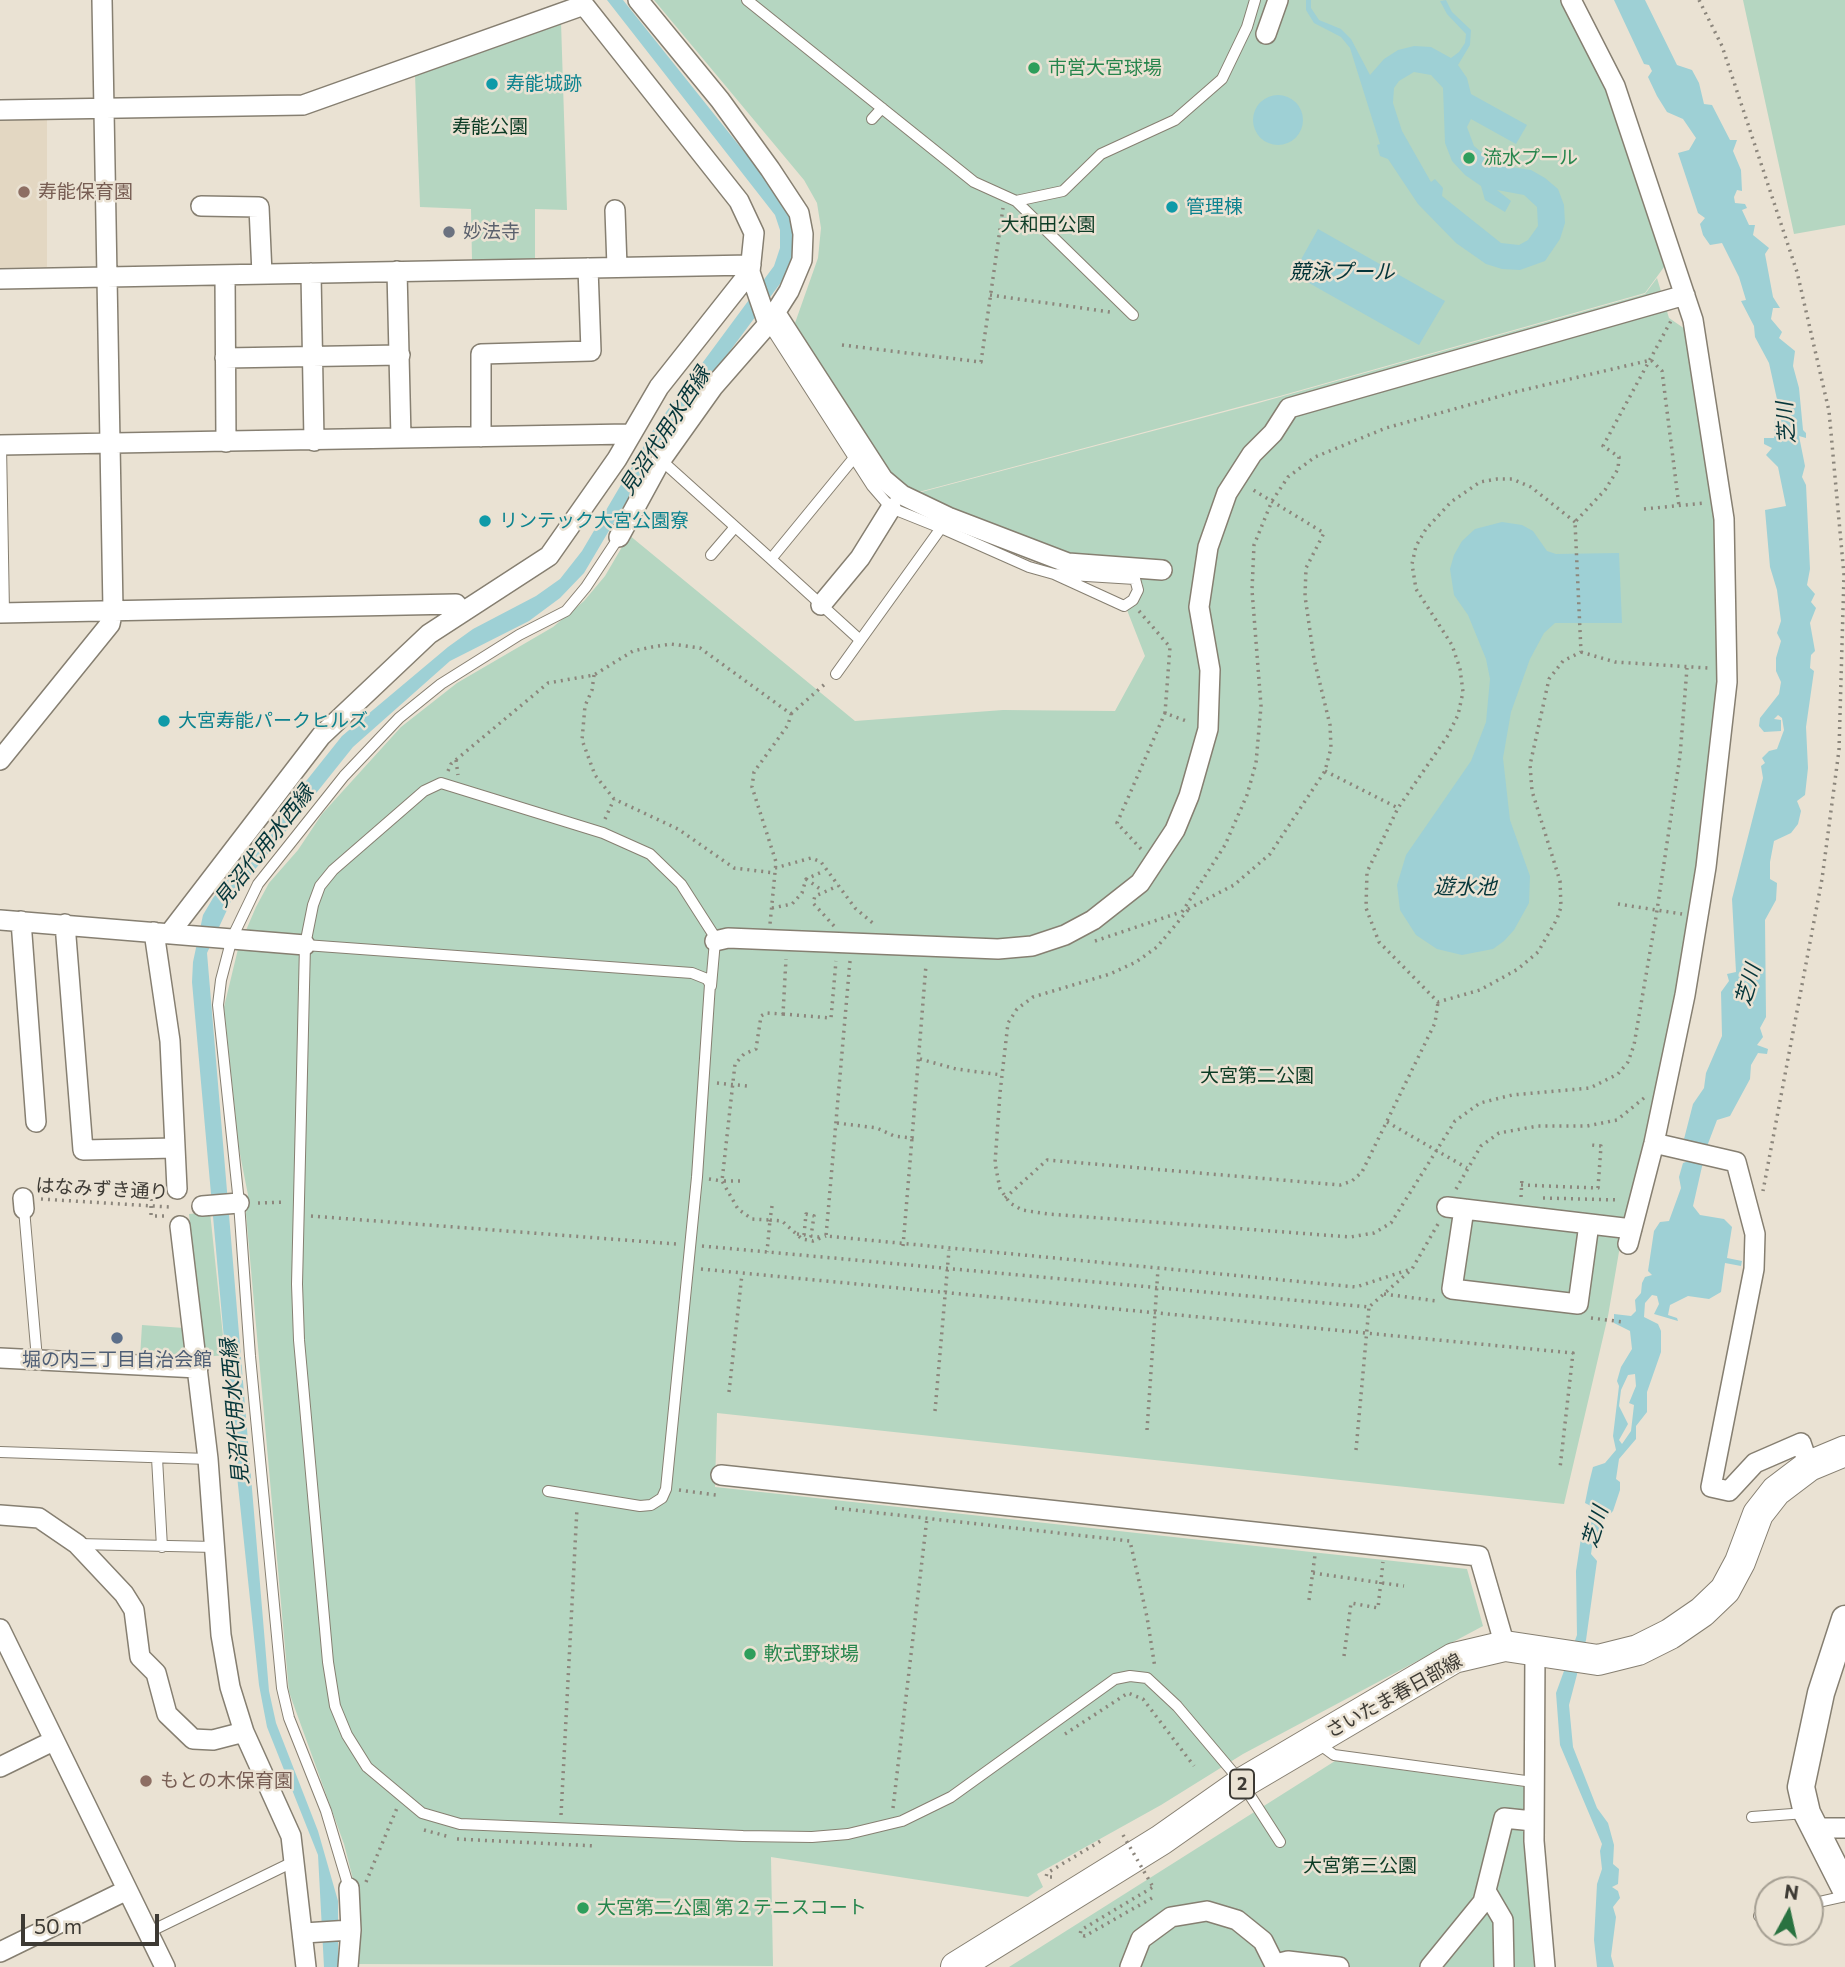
<!DOCTYPE html>
<meta charset="utf-8">
<style>
body{margin:0}
#map{position:relative;width:1845px;height:1967px;overflow:hidden;background:#eae2d3;font-family:Commissioner,sans-serif}
canvas{display:block}
.north{position:absolute;left:1754px;top:1876px;width:70px;height:70px;box-sizing:border-box;background:#eae2d3;border:2px solid #a59f93;border-radius:50%;rotate:8deg;font-size:19px;font-weight:700;line-height:28px;text-align:center;color:#3d3a34}
.north::after{content:'';display:block;margin:auto;width:24px;height:32px;background:#297240;clip-path:polygon(50% 0,100% 100%,50% 72%,0 100%)}
.scale{position:absolute;left:21px;top:1914px;width:138px;height:32px;box-sizing:border-box;border:4px solid #3d3a34;border-top:0;padding-left:9px;font-size:21px;line-height:24px;white-space:nowrap;color:#3d3a34;-webkit-text-stroke:5px #eae2d3;paint-order:stroke}
</style>
<div id="map">
<canvas width="1845" height="1967"></canvas>
<div class="north">N</div>
<div class="scale">50 m</div>
</div>
<script>
const context = document.querySelector('canvas').getContext('2d');
context.lineJoin = 'round';
function fill(path, color) {
  context.fillStyle = color;
  context.fill(path, 'evenodd');
}
function shape(rows) {
  const path = new Path2D();
  for (const r of rows) {
    if (r.length === 3) {
      path.moveTo(r[0] + r[2], r[1]);
      path.arc(r[0], r[1], r[2], 0, 2 * Math.PI);
      continue;
    }
    path.moveTo(r[0], r[1]);
    for (let i = 2; i < r.length; i += 2) path.lineTo(r[i], r[i + 1]);
  }
  return path;
}
function trace(path, color, width, dash) {
  context.strokeStyle = color;
  context.lineWidth = width;
  context.lineCap = dash ? 'butt' : 'round';
  context.setLineDash(dash || []);
  context.stroke(path);
}
function write(font, color, halo, rows, align = 'center') {
  context.font = font + ' Commissioner,"Noto Sans JP",sans-serif';
  context.lineWidth = 5;
  context.setLineDash([]);
  context.textBaseline = 'middle';
  context.strokeStyle = halo;
  context.fillStyle = color;
  for (const [text, x, y, turn = 0] of rows) {
    context.save();
    context.translate(x, y);
    context.rotate((+turn || 0) * Math.PI / 180);
    context.textAlign = isNaN(turn) ? turn : align;
    if (halo) context.strokeText(text, 0, 0);
    context.fillText(text, 0, 0);
    context.restore();
  }
}
fill(shape([
 [0,117,47,117,47,267,0,268]
]), '#e3d7c2');
fill(shape([
 [654,0,1562,0,1608,91,1667,263,1645,293,1280,396,915,493,890,478,795,323,818,258,821,228,817,203,804,180],
 [1743,0,1845,0,1845,225,1794,234],
 [561,22,567,210,535,209,535,259,472,260,471,209,420,207,415,75],
 [1657,278,1669,318,1688,331,1722,532,1717,737,1669,1070,1645,1137,1620,1246,1608,1316,1564,1504,717,1413,715,1487,1467,1569,1483,1626,1243,1754,1161,1805,1037,1874,1043,1887,1028,1897,771,1857,773,1966,356,1964,353,1879,344,1844,289,1692,246,1214,248,1195,239,1149,224,1007,238,949,256,907,269,883,298,850,322,814,401,727,457,683,553,627,584,601,605,576,629,535,855,721,1003,710,1115,711,1145,656,1127,610,1141,597,1143,585,1137,573,1067,556,914,494,1255,404,1645,294],
 [210,1212,225,1355,204,1357,189,1214],
 [142,1325,184,1328,189,1360,140,1358],
 [1335,1761,1527,1787,1534,1967,1009,1967]
]), '#b5d6c1');
fill(shape([
 [607,0,623,0,777,193,790,214,796,239,791,269,659,446,584,573,560,598,529,621,450,661,353,747,233,897,207,953,269,1691,276,1723,318,1831,338,1901,338,1967,324,1967,318,1855,267,1727,259,1685,232,1428,192,982,193,962,203,915,213,898,342,736,448,647,473,629,536,596,560,579,582,551,655,427,774,266,780,248,780,230,775,215],
 [1306,0,1311,0,1311,8,1319,20,1341,29,1351,39,1370,75,1384,59,1398,50,1414,46,1431,47,1451,58,1459,52,1465,43,1466,34,1447,14,1440,1,1446,0,1452,12,1471,30,1470,45,1458,65,1467,78,1471,94,1527,125,1516,144,1471,119,1467,127,1474,146,1497,165,1531,170,1545,178,1558,189,1564,205,1565,223,1560,239,1545,261,1520,270,1502,269,1486,264,1456,243,1418,204,1388,159,1380,156,1377,145,1380,144,1350,48,1341,37,1314,23,1306,10],
 [1414,72,1431,75,1443,88,1445,143,1452,161,1465,175,1481,186,1485,200,1505,212,1511,201,1497,190,1524,195,1537,207,1538,226,1528,240,1519,245,1501,243,1442,196,1443,188,1435,179,1431,182,1402,131,1393,103,1394,88,1399,81],
 [1614,0,1645,0,1677,65,1692,70,1699,83,1704,104,1712,105,1730,140,1737,140,1733,151,1741,170,1742,191,1737,190,1734,197,1735,203,1745,204,1747,208,1742,210,1749,225,1755,225,1753,235,1769,248,1765,254,1773,297,1780,308,1773,308,1771,319,1782,332,1779,338,1795,351,1793,366,1799,388,1803,430,1806,433,1806,438,1799,436,1805,466,1802,477,1806,485,1810,569,1807,585,1815,594,1811,602,1816,608,1810,623,1815,651,1811,655,1810,668,1814,671,1806,727,1808,768,1805,795,1797,801,1801,811,1798,824,1791,833,1774,841,1770,862,1770,879,1777,883,1776,900,1765,920,1766,1017,1760,1028,1763,1037,1757,1045,1768,1049,1767,1054,1758,1053,1751,1065,1750,1079,1730,1116,1717,1120,1706,1149,1693,1206,1700,1215,1724,1219,1732,1227,1727,1258,1742,1261,1741,1266,1725,1263,1721,1292,1709,1299,1688,1296,1670,1305,1668,1315,1677,1318,1678,1321,1654,1314,1659,1304,1657,1296,1652,1295,1645,1303,1644,1317,1658,1324,1661,1331,1661,1352,1647,1392,1647,1412,1636,1426,1636,1439,1619,1459,1616,1479,1620,1482,1620,1490,1613,1511,1602,1522,1602,1535,1593,1540,1591,1554,1597,1561,1586,1640,1569,1705,1573,1747,1597,1808,1608,1823,1614,1845,1613,1864,1619,1869,1618,1884,1612,1887,1618,1891,1620,1898,1613,1907,1616,1917,1611,1956,1614,1967,1597,1967,1594,1940,1597,1884,1602,1869,1600,1851,1602,1844,1560,1745,1556,1693,1577,1635,1576,1571,1581,1538,1590,1513,1591,1506,1585,1503,1589,1483,1593,1467,1605,1463,1616,1450,1613,1436,1619,1386,1617,1381,1621,1367,1632,1349,1630,1331,1614,1323,1614,1314,1631,1316,1636,1311,1635,1300,1641,1293,1642,1283,1645,1277,1652,1275,1648,1271,1654,1231,1660,1222,1669,1221,1681,1188,1679,1177,1683,1163,1689,1161,1683,1143,1693,1104,1704,1088,1706,1073,1722,1036,1721,992,1729,981,1727,974,1736,972,1732,899,1763,778,1761,766,1765,763,1762,758,1769,751,1777,749,1784,730,1782,718,1778,715,1774,719,1781,720,1781,731,1764,732,1759,726,1760,718,1779,694,1781,682,1776,671,1776,658,1781,641,1777,633,1781,621,1777,590,1770,567,1765,510,1786,506,1778,467,1766,455,1772,448,1764,444,1764,438,1774,438,1775,418,1780,413,1769,363,1755,337,1754,326,1741,301,1746,300,1739,277,1722,243,1710,245,1703,235,1700,224,1705,218,1698,213,1678,153,1689,150,1696,138,1683,119,1667,112,1657,96,1648,77,1652,71,1649,65,1644,64],
 [1635,1374,1636,1386,1629,1403,1634,1405,1631,1431,1622,1444,1619,1440,1628,1424,1619,1406,1621,1390,1628,1375],
 [1278,120,25],
 [1318,229,1445,301,1419,345,1293,274],
 [1502,522,1522,525,1533,531,1547,551,1556,554,1619,553,1622,623,1555,623,1544,633,1530,659,1511,712,1503,758,1510,820,1530,876,1529,903,1514,930,1504,941,1493,949,1462,955,1437,949,1416,935,1400,910,1397,885,1406,855,1471,761,1486,722,1490,679,1486,659,1468,615,1454,595,1450,569,1454,555,1462,541,1475,529]
]), '#9ed0d5');
const lane = shape([
 [747,0,974,182,1016,201,1063,191,1101,154,1175,120,1222,79,1247,27,1255,0],
 [872,119,882,108],
 [1016,201,1133,315],
 [768,324,872,486,891,508,941,528,836,674],
 [1,445,4,612],
 [661,460,771,559,853,459],
 [941,528,1029,567,1054,574,1135,579,1138,590,1133,600,1124,606,1054,574],
 [711,555,735,527],
 [771,559,860,640],
 [305,945,313,905,320,886,333,870,424,791,441,783,603,833,650,854,681,884,713,934,715,941,711,986],
 [24,1209,37,1359],
 [0,1452,208,1459],
 [157,1458,162,1547],
 [548,1491,640,1506,651,1505,662,1498,666,1489,697,1177,710,984,707,979,692,973,305,945,297,1284,299,1340,328,1662,335,1706,347,1735,367,1767,422,1813,460,1824,743,1836,812,1837,848,1834,902,1821,951,1797,1115,1679,1130,1676,1147,1678,1177,1706,1242,1783,1280,1842],
 [77,1544,215,1547],
 [1319,1744,1334,1755,1533,1782],
 [1752,1817,1806,1813],
 [349,1888,326,1811,289,1718,282,1688,250,1356,239,1203,218,1005,221,980,232,938,258,884,344,776,399,718,441,684,519,635,566,611,586,587,619,537],
 [1810,1904,1845,1896],
 [1759,1916,1768,1914],
 [149,1932,295,1861]
]);
const street = shape([
 [1571,0,1615,86,1693,320,1724,519,1727,682,1706,867,1685,995,1654,1143,1628,1244],
 [1266,34,1278,0],
 [0,110,303,105,584,5],
 [201,206,259,207,262,274],
 [615,210,617,267],
 [397,271,401,438],
 [750,272,768,324],
 [311,273,314,441],
 [225,275,226,442],
 [0,279,751,265],
 [775,312,883,479,902,495,948,517,1068,563,1162,570],
 [225,358,400,355],
 [481,437,481,354,591,351,588,268],
 [0,445,629,434],
 [619,537,661,460,713,387,768,324,789,291,802,260,803,234,799,213,770,169,720,100,638,0],
 [821,605,860,558,891,508],
 [0,613,456,604,463,612],
 [0,760,110,624,113,609,102,0],
 [0,920,305,945],
 [21,921,36,1122],
 [65,924,83,1150,175,1148],
 [154,932,170,1041,177,1189],
 [169,934,321,736,429,634,549,556,617,459,659,387,750,272,754,233,739,201,580,0],
 [715,941,728,938,998,949,1032,946,1065,935,1093,920,1140,883,1175,830,1189,796,1208,729,1210,670,1199,607,1208,547,1227,493,1252,454,1273,433,1289,408,1685,295],
 [1654,1143,1736,1162,1755,1234,1754,1269,1711,1487,1729,1491,1755,1463,1801,1443,1809,1466],
 [23,1198,24,1209],
 [202,1206,239,1203],
 [1447,1207,1632,1229],
 [1464,1209,1452,1289,1578,1304,1589,1224],
 [180,1226,208,1459,221,1635,230,1687,244,1732,291,1836,306,1967],
 [0,1358,198,1368],
 [721,1475,1479,1556,1505,1646],
 [0,1515,39,1518,77,1544,124,1594,134,1610,140,1657,156,1673,167,1714,193,1739,213,1740,244,1732],
 [0,1629,165,1967],
 [1535,1651,1534,1841,1545,1967],
 [0,1767,53,1741],
 [1814,1828,1845,1828],
 [1486,1891,1503,1920,1504,1967],
 [304,1933,351,1930],
 [0,1952,127,1890],
 [1276,1964,1288,1961,1339,1967],
 [348,1967,351,1930,349,1888],
 [1130,1967,1141,1939,1171,1917,1207,1911,1237,1920,1263,1941,1276,1967],
 [1430,1967,1483,1902,1504,1818,1533,1821]
]);
const secondary = shape([
 [1845,1619,1821,1693,1801,1787,1807,1813,1845,1888]
]);
const primary = shape([
 [956,1967,1161,1840,1242,1783,1454,1658,1505,1646,1598,1660,1638,1650,1670,1634,1702,1612,1725,1590,1740,1562,1758,1514,1776,1491,1809,1466,1845,1451]
]);
trace(lane, '#867f71', 12);
trace(street, '#867f71', 22);
trace(secondary, '#867f71', 29);
trace(primary, '#867f71', 32);
trace(shape([
 [1699,0,1722,46,1797,272,1829,411,1844,575,1839,750,1822,879,1763,1191],
 [990,295,1110,312],
 [842,345,981,362,1003,208],
 [1644,509,1705,503],
 [1575,522,1531,487,1512,479,1497,479,1480,482,1451,502,1426,529,1416,546,1412,564,1416,589,1452,645,1460,669,1463,692,1458,715,1447,737,1398,808,1367,872,1366,908,1379,942,1438,1002,1480,990,1518,969,1538,952,1557,919,1561,907,1560,881,1532,791,1530,765,1549,679,1563,661,1581,652,1575,522,1605,490,1618,469,1619,457,1603,446,1672,319],
 [1139,611,1170,647,1165,713,1189,722],
 [1581,652,1615,662,1708,668],
 [594,675,592,690,585,706,582,740,595,775,614,799,678,829,734,868,775,873],
 [791,714,826,683],
 [456,760,458,775],
 [448,771,451,764,548,683,594,675,633,651,652,647,671,644,700,648,791,714,788,725,754,772,752,787,776,862,770,924],
 [1325,771,1398,808],
 [605,819,614,799],
 [1141,849,1117,823,1165,713],
 [775,868,811,858,821,862,855,908,875,925],
 [806,879,823,891],
 [1618,904,1682,914],
 [772,908,792,904,802,893,806,879,822,872],
 [1188,909,1234,885,1270,854,1325,771,1331,748,1330,725,1314,659,1305,596,1306,568,1324,533,1250,488],
 [1188,910,1157,947,1136,962,1110,974,1033,997,1017,1009,1008,1023,1000,1093,995,1163,1000,1189,1010,1203,1022,1210,1048,1214,1350,1237,1374,1233,1391,1223,1455,1121,1480,1103,1512,1095,1590,1088,1618,1074,1628,1062,1634,1045,1656,917,1680,756,1687,668],
 [1182,912,1225,845,1247,795,1256,763,1261,706,1252,590,1254,545,1272,501,1288,477,1315,457,1386,428,1515,392,1651,360,1662,371,1679,506],
 [834,926,813,903,815,896,838,886],
 [1095,941,1181,912],
 [850,961,826,1236,1356,1287,1408,1270],
 [783,1014,831,1018,836,961],
 [920,1059,956,1069,1002,1075],
 [717,1083,747,1086],
 [1387,1122,1467,1168],
 [837,1123,877,1128,894,1136,912,1138,926,965],
 [709,1179,722,1181,738,1209,752,1219,770,1220,767,1252],
 [740,1181,722,1181,735,1064,744,1054,756,1049,761,1016,766,1013,783,1014,786,959],
 [1521,1185,1598,1188,1601,1146,1591,1145],
 [1456,1189,1481,1146,1499,1133,1538,1126,1587,1126,1617,1120,1644,1098],
 [163,1197,151,1197,151,1216,166,1216],
 [1521,1197,1522,1178],
 [1005,1198,1047,1160,1340,1185,1352,1181,1362,1172,1435,1023,1438,1002],
 [1543,1198,1620,1200],
 [41,1199,169,1207],
 [258,1203,285,1202],
 [772,1206,770,1220,782,1221,802,1239,813,1241,826,1236],
 [311,1216,676,1244],
 [797,1234,804,1235,806,1214,814,1216,811,1236,819,1237],
 [702,1246,1369,1307,1412,1269,1438,1224],
 [903,1246,912,1138],
 [701,1269,1573,1353,1560,1468],
 [1384,1294,1437,1301],
 [1591,1318,1623,1322],
 [729,1392,742,1274],
 [935,1411,949,1250],
 [1147,1430,1158,1269],
 [1356,1450,1369,1307],
 [679,1490,716,1495],
 [835,1508,1130,1541,1147,1617,1155,1668],
 [1313,1573,1404,1586],
 [1309,1600,1315,1555],
 [1344,1656,1351,1603,1378,1608,1383,1562],
 [1065,1734,1128,1693,1143,1699,1194,1766],
 [893,1808,927,1518],
 [561,1815,577,1508],
 [424,1830,450,1837],
 [457,1839,596,1846],
 [1052,1877,1046,1877,1047,1873,1104,1839],
 [366,1882,397,1808],
 [1152,1898,1085,1936,1080,1935,1081,1930,1153,1887]
]), '#8c867c', 3.5, [2, 5]);
trace(lane, '#fff', 10);
trace(street, '#fff', 19);
trace(secondary, '#fff', 26);
trace(primary, '#fff', 30);
trace(shape([
 [1123,1835,1153,1887]
]), '#8c867c', 3.5, [2, 5]);
for (const [x, y, r, color] of [
 [1034,68,7,"#2e9e5b"],
 [492,84,7,"#0f9aa8"],
 [1469,158,7,"#2e9e5b"],
 [24,192,7,"#8d6e63"],
 [1172,207,7,"#0f9aa8"],
 [449,232,7,"#6b7280"],
 [485,521,7,"#0f9aa8"],
 [164,721,7,"#0f9aa8"],
 [117,1338,7,"#5c6f8a"],
 [750,1654,7,"#2e9e5b"],
 [146,1781,7,"#8d6e63"],
 [583,1908,7,"#2e9e5b"]
]) {
  const dot = new Path2D();
  dot.arc(x, y, r, 0, 2 * Math.PI);
  context.fillStyle = color;
  context.fill(dot);
  trace(dot, '#eae2d3', 2.5);
}
for (const [x, y, w] of [
 [1242,1784,24]
]) {
  const box = new Path2D();
  box.roundRect(x - w / 2, y - 14.5, w, 29, 5);
  context.fillStyle = '#eae2d3';
  context.fill(box);
  trace(box, '#3d3a34', 2);
}
write('bold 18px', '#3d3a34', null, [
 ["2",1242,1784]
]);
write('19px', '#27864d', '#eae2d3', [
 ["市営大宮球場",1048,68],
 ["流水プール",1483,158],
 ["軟式野球場",764,1654],
 ["大宮第二公園 第２テニスコート",597,1908]
], 'left');
write('19px', '#0d838f', '#eae2d3', [
 ["寿能城跡",506,84],
 ["管理棟",1186,207],
 ["リンテック大宮公園寮",499,521],
 ["大宮寿能パークヒルズ",178,721]
], 'left');
write('19px', '#0c3c25', '#eae2d3', [
 ["寿能公園",490,127],
 ["大和田公園",1048,225],
 ["大宮第二公園",1257,1076],
 ["大宮第三公園",1360,1866]
]);
write('19px', '#785e54', '#eae2d3', [
 ["寿能保育園",38,192],
 ["もとの木保育園",160,1781]
], 'left');
write('19px', '#5b616d', '#eae2d3', [
 ["妙法寺",463,232]
], 'left');
write('19px', '#3d3a34', '#eae2d3', [
 ["はなみずき通り",102,1189,3],
 ["さいたま春日部線",1394,1696,-29]
]);
write('19px', '#4e5e75', '#eae2d3', [
 ["堀の内三丁目自治会館",117,1360]
]);
write('italic 21px', '#05363a', '#eae2d3', [
 ["競泳プール",1342,272],
 ["芝川",1786,423,-94],
 ["見沼代用水西縁",665,431,-57],
 ["見沼代用水西縁",264,846,-52],
 ["遊水池",1465,887],
 ["芝川",1748,985,-74],
 ["見沼代用水西縁",235,1412,-95],
 ["芝川",1595,1527,-73]
]);
</script>
